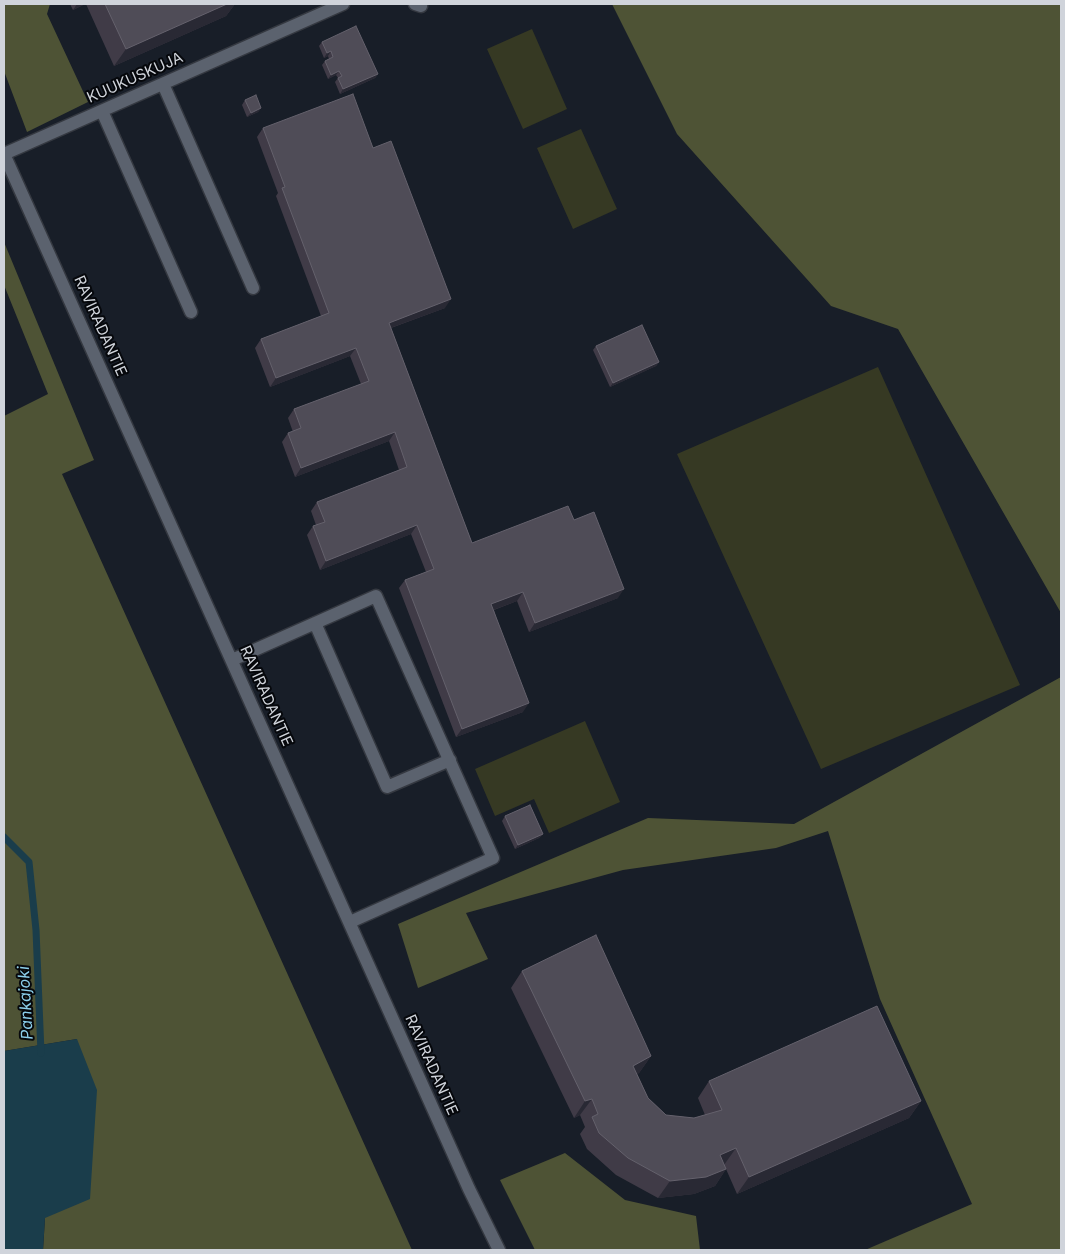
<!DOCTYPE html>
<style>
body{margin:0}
#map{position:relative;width:1065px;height:1254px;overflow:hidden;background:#181e28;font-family:Inter,sans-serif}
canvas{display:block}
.frame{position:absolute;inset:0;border:5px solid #d0d4db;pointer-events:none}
</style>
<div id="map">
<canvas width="1065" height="1254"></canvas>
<div class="frame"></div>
</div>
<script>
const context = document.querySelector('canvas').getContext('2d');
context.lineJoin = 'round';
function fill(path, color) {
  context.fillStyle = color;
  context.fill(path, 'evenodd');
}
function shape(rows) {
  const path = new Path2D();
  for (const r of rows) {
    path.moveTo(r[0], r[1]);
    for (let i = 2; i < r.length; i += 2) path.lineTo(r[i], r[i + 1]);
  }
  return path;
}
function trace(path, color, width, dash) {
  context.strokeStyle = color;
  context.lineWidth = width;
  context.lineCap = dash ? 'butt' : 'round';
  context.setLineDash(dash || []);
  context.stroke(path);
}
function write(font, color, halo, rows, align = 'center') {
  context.font = font + ' Inter,sans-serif';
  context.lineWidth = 4;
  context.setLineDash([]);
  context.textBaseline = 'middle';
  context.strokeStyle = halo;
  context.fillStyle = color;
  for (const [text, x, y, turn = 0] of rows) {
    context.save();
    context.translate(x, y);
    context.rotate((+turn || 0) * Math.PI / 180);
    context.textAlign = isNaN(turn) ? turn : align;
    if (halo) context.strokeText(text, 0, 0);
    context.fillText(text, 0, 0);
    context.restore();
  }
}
fill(shape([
 [532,29,567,109,523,129,487,49],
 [581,129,617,209,573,229,537,148],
 [878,367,1020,685,821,769,677,454],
 [585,721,620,802,549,833,534,799,495,816,475,769]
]), '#363923');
fill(shape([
 [4,4,50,4,47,14,88,102,27,132,4,71],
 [612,4,1061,4,1061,613,898,329,831,306,677,134],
 [4,242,94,460,62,474,412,1250,43,1250,45,1218,77,1039,4,1051,4,416,48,394,4,285],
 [1061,677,1061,1250,865,1250,972,1204,880,999,828,831,776,848,623,870,466,913,488,959,418,988,398,924,648,818,794,824],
 [565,1153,625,1200,696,1216,700,1250,535,1250,500,1180]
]), '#4e5335');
fill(shape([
 [77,1039,97,1090,90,1199,45,1218,43,1250,4,1250,4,1051]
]), '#1a3d4b');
trace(shape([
 [4,837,29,862,36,930,41,1053]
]), '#1a3d4b', 7);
const minor = shape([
 [415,4,421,6],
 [163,84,253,288],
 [102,111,191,312],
 [4,154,469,1189,499,1250],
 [4,154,343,4],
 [315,623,387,787,450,760],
 [232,660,376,596,493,858,350,922]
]);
trace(minor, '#353941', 15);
trace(minor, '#5b626e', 12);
fill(shape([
 [70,4,85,4,73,10],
 [86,4,235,4,226,16,114,66],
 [322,42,378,74,375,78,340,94,335,82,338,78,336,75,328,79,322,65,325,61,329,59,328,56,324,58,319,46],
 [245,100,261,108,258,112,247,117,242,105],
 [263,128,373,148,445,308,391,328,472,543,574,520,618,598,529,632,517,601,494,610,523,712,456,737,399,588,405,580,426,572,411,534,320,570,307,535,313,526,316,525,311,511,317,502,399,470,389,441,295,477,282,442,288,433,293,432,288,418,294,409,361,384,350,356,270,387,255,348,261,339,321,316,276,196,278,193,257,137],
 [596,346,659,362,656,366,610,387,593,350],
 [505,816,543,834,539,838,515,849,502,821],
 [522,971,651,1056,639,1073,637,1074,648,1098,666,1115,694,1118,705,1115,698,1098,709,1081,921,1101,909,1118,737,1194,726,1169,715,1186,694,1194,658,1198,616,1175,587,1149,580,1134,585,1127,580,1115,574,1118,511,988]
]), '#403b47');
fill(shape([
 [77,4,85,4,73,10],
 [227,4,235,4,226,16,114,66,126,49],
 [331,51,328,56,324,58,327,53],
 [339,71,336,75,328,79,331,75],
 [378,74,375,78,340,94,343,89],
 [261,108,258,112,247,117,251,113],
 [451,299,445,308,382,331,389,323],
 [356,348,350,356,270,387,276,378],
 [659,362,656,366,610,387,613,383],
 [395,432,389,441,295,477,301,468],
 [417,525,411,534,320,570,326,561],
 [624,589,618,598,529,632,535,623],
 [523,592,517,601,485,613,491,604],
 [529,703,523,712,456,737,462,729],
 [543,834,539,838,515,849,518,845],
 [651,1056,639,1073,621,1083,633,1066],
 [592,1099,580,1115,574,1118,585,1101],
 [921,1101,909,1118,737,1194,749,1177],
 [736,1148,724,1165,720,1155],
 [726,1169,715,1186,694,1194,658,1198,670,1181]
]), '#292934');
const building = shape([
 [105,4,227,4,126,49,105,4],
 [356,26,378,74,343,89,338,78,342,76,339,71,331,75,325,61,333,57,331,51,327,53,322,42,356,26],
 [353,94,373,148,391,141,451,299,389,323,472,543,568,506,574,520,594,512,624,589,535,623,523,592,491,604,529,703,462,729,405,580,434,569,417,525,326,561,313,526,325,522,317,502,407,467,395,432,301,468,288,433,301,428,294,409,369,381,356,348,276,378,261,339,329,313,282,188,285,187,263,128,353,94],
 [256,95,261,108,251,113,245,100,256,95],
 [642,325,659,362,613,383,596,346,642,325],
 [530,805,543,834,518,845,505,816,530,805],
 [596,935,651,1056,633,1066,648,1098,666,1115,694,1118,722,1110,709,1081,877,1006,921,1101,749,1177,736,1148,720,1155,726,1169,706,1177,670,1181,628,1158,599,1133,592,1117,598,1114,592,1099,585,1101,522,971,596,935]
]);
fill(building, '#4f4c57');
trace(building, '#64616c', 1);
write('15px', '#d0d4db', '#06080c', [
 ["KUUKUSKUJA",135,78,-24],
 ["RAVIRADANTIE",100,326,66],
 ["RAVIRADANTIE",266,696,66],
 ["RAVIRADANTIE",431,1065,66]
]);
write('italic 16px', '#8cceea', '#06080c', [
 ["Pankajoki",26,1003,-93]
]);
</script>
